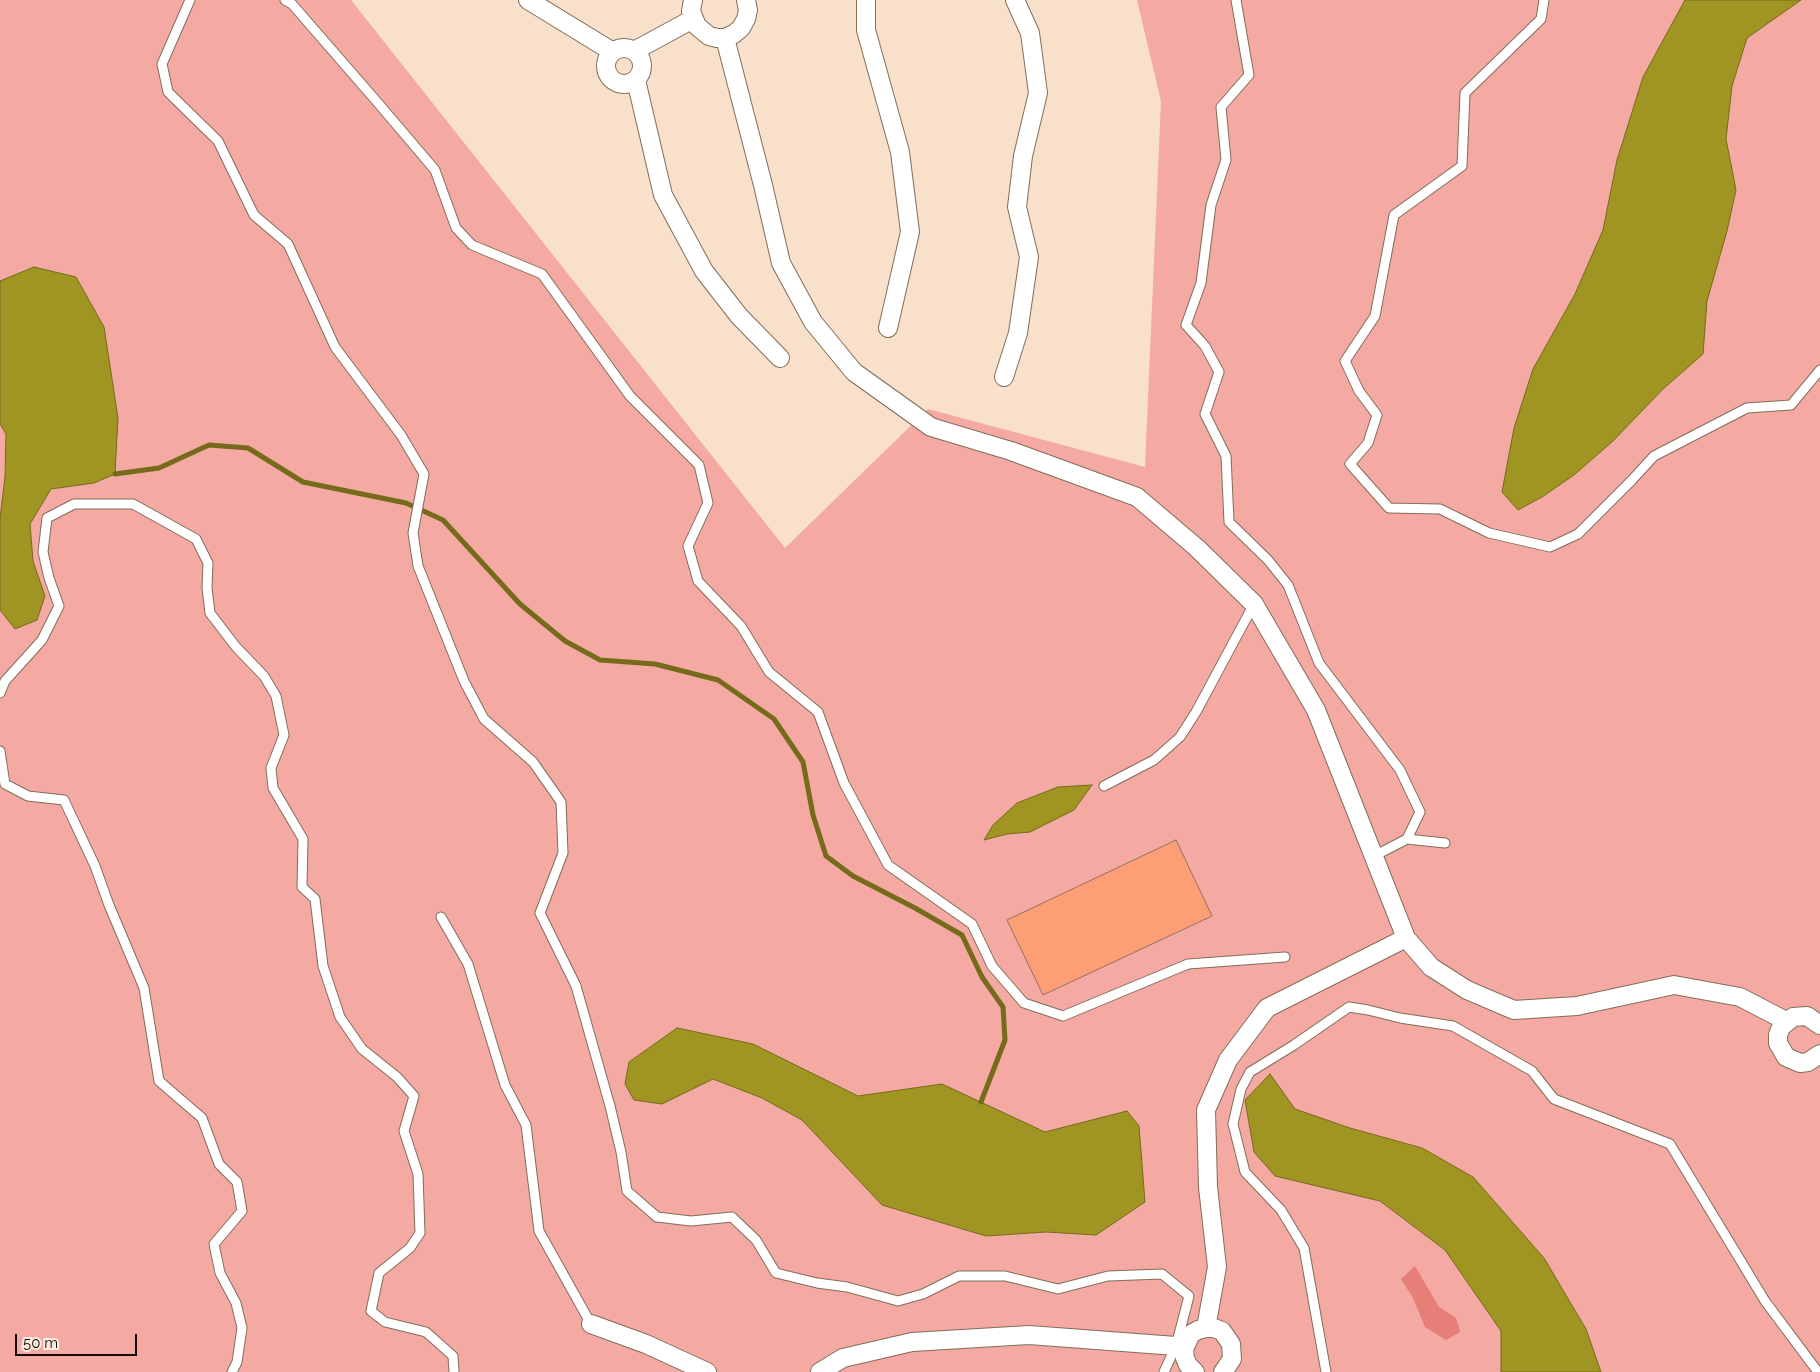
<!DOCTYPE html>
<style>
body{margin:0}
#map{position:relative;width:1820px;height:1372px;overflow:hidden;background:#f8e0cb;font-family:Raleway,sans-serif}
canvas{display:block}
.scale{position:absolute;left:15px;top:1334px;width:122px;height:22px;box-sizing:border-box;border:2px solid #120a04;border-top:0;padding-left:6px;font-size:15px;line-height:18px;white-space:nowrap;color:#120a04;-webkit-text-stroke:4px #feefe3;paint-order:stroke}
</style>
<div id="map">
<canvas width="1820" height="1372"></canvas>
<div class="scale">50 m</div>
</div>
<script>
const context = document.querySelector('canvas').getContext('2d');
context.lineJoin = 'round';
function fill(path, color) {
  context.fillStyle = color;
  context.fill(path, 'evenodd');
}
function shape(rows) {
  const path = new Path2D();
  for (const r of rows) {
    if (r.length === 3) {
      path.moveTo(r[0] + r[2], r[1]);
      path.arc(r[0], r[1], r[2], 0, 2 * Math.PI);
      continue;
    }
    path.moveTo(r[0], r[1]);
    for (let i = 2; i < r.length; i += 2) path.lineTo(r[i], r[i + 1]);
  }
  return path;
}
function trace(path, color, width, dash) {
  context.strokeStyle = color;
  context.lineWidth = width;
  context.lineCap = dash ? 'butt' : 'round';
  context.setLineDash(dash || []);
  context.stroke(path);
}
fill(shape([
 [0,0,351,0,785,548,928,409,1145,467,1161,101,1137,0,1820,0,1820,1372,0,1372]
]), '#f4a9a2');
fill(shape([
 [1415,1266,1439,1307,1456,1318,1460,1332,1446,1340,1425,1327,1413,1298,1401,1279]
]), '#e67f78');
const water = shape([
 [1685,0,1801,0,1747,38,1732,86,1726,139,1736,190,1727,231,1707,301,1703,354,1663,389,1613,441,1574,475,1542,497,1518,510,1502,492,1514,428,1533,369,1575,294,1603,230,1617,160,1643,77,1685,0],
 [34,267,76,277,104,327,118,418,115,474,94,483,51,489,30,524,33,561,45,596,37,620,15,629,0,610,0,518,5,477,6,434,0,424,0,281,34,267],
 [1092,785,1074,810,1030,832,1007,834,984,840,993,825,1017,803,1058,787,1092,785],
 [677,1028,753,1044,858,1096,942,1084,1045,1132,1127,1111,1139,1126,1145,1202,1096,1235,1046,1232,986,1236,882,1205,802,1120,762,1098,713,1079,662,1104,634,1100,625,1084,629,1062,677,1028],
 [1270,1074,1295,1109,1350,1128,1422,1148,1473,1177,1544,1258,1586,1329,1601,1372,1501,1372,1501,1331,1445,1250,1380,1201,1275,1176,1254,1152,1245,1100,1270,1074]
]);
fill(water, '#a09523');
trace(water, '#756b1a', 1);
trace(shape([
 [115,474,159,468,209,445,248,448,303,482,406,503,443,520,520,604,565,641,600,660,655,664,718,680,774,719,803,762,813,815,826,856,853,876,915,908,962,935,982,977,1003,1007,1005,1040,981,1102]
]), '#756b1a', 5);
const building = shape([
 [1176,840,1212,916,1043,995,1007,920,1176,840]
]);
fill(building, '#fe9e74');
trace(building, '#8e7267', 1);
const lane = shape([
 [190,0,162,64,168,92,218,141,254,215,288,244,335,347,401,435,424,474,413,533,418,566,464,681,484,719,533,762,561,802,563,853,540,913,576,986,610,1106,621,1152,627,1191,657,1217,691,1221,732,1217,756,1240,776,1273,817,1283,847,1287,898,1301,923,1294,959,1276,1005,1276,1058,1289,1108,1276,1162,1274,1189,1296,1176,1346,1164,1372],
 [285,0,292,4,378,103,435,170,456,228,472,245,542,274,630,396,699,465,708,503,688,546,698,581,741,626,769,672,818,712,844,783,888,865,972,924,992,966,1024,1003,1063,1016,1188,964,1285,957],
 [1236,0,1249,75,1221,107,1226,160,1211,205,1201,283,1186,325,1205,346,1219,372,1205,414,1226,456,1229,522,1268,560,1288,585,1319,663,1400,770,1420,812,1407,839],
 [1544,0,1541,19,1465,93,1462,166,1394,215,1375,316,1345,361,1359,391,1377,415,1368,443,1350,464,1389,508,1440,509,1489,533,1550,547,1578,534,1631,481,1654,456,1747,408,1791,405,1820,370],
 [0,693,5,681,42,640,59,606,49,578,43,552,47,518,74,504,133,504,196,539,208,563,207,588,210,613,236,647,264,676,276,696,284,735,271,768,273,788,303,839,302,887,315,899,323,966,340,1017,362,1049,397,1077,414,1096,404,1131,418,1174,420,1233,410,1248,379,1273,371,1311,385,1322,426,1332,453,1356,454,1372],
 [0,751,5,784,28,796,64,800,95,866,109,905,144,988,159,1081,202,1118,219,1164,237,1182,242,1211,214,1244,220,1273,236,1303,242,1328,237,1362,232,1372],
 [1104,786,1154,760,1180,737,1196,712,1254,604],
 [1374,856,1407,839,1445,843],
 [441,917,468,964,505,1085,526,1125,539,1231,591,1324],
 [1326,1372,1304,1248,1281,1210,1245,1172,1233,1124,1241,1089,1250,1072,1294,1045,1349,1007,1368,1010,1400,1018,1453,1026,1532,1071,1554,1099,1670,1144,1765,1301,1818,1372]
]);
const street = shape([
 [528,0,613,52],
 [693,0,691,11,697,26,709,36,717,38,725,38,734,34,741,28,746,19,748,10,746,0],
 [866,0,866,30,900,152,910,232,888,328],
 [725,38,763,185,781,263,813,322,854,372,931,427,1011,451,1137,497,1197,548,1254,604,1316,710,1406,938,1431,967,1467,990,1514,1010,1577,1006,1674,985,1740,997,1786,1021],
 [624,66,18],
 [634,51,693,19],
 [636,80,663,195,704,271,739,316,780,358],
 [1004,377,1018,333,1029,257,1017,207,1023,156,1038,93,1030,33,1015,0],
 [1820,1025,1807,1016,1793,1017,1781,1027,1778,1035,1778,1043,1786,1057,1800,1063,1808,1062,1820,1054],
 [591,1324,646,1344,707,1372],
 [1206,1328,1217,1267,1208,1187,1206,1110,1228,1060,1267,1008,1406,938],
 [820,1372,843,1358,912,1342,1029,1335,1176,1346,1184,1349],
 [1195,1372,1188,1365,1185,1358,1184,1349,1191,1334,1198,1330,1206,1328,1214,1328,1222,1331,1231,1344,1232,1359,1223,1372]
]);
trace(lane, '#826d5a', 11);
trace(street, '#826d5a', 20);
trace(lane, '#fff', 9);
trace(street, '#fff', 18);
</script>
